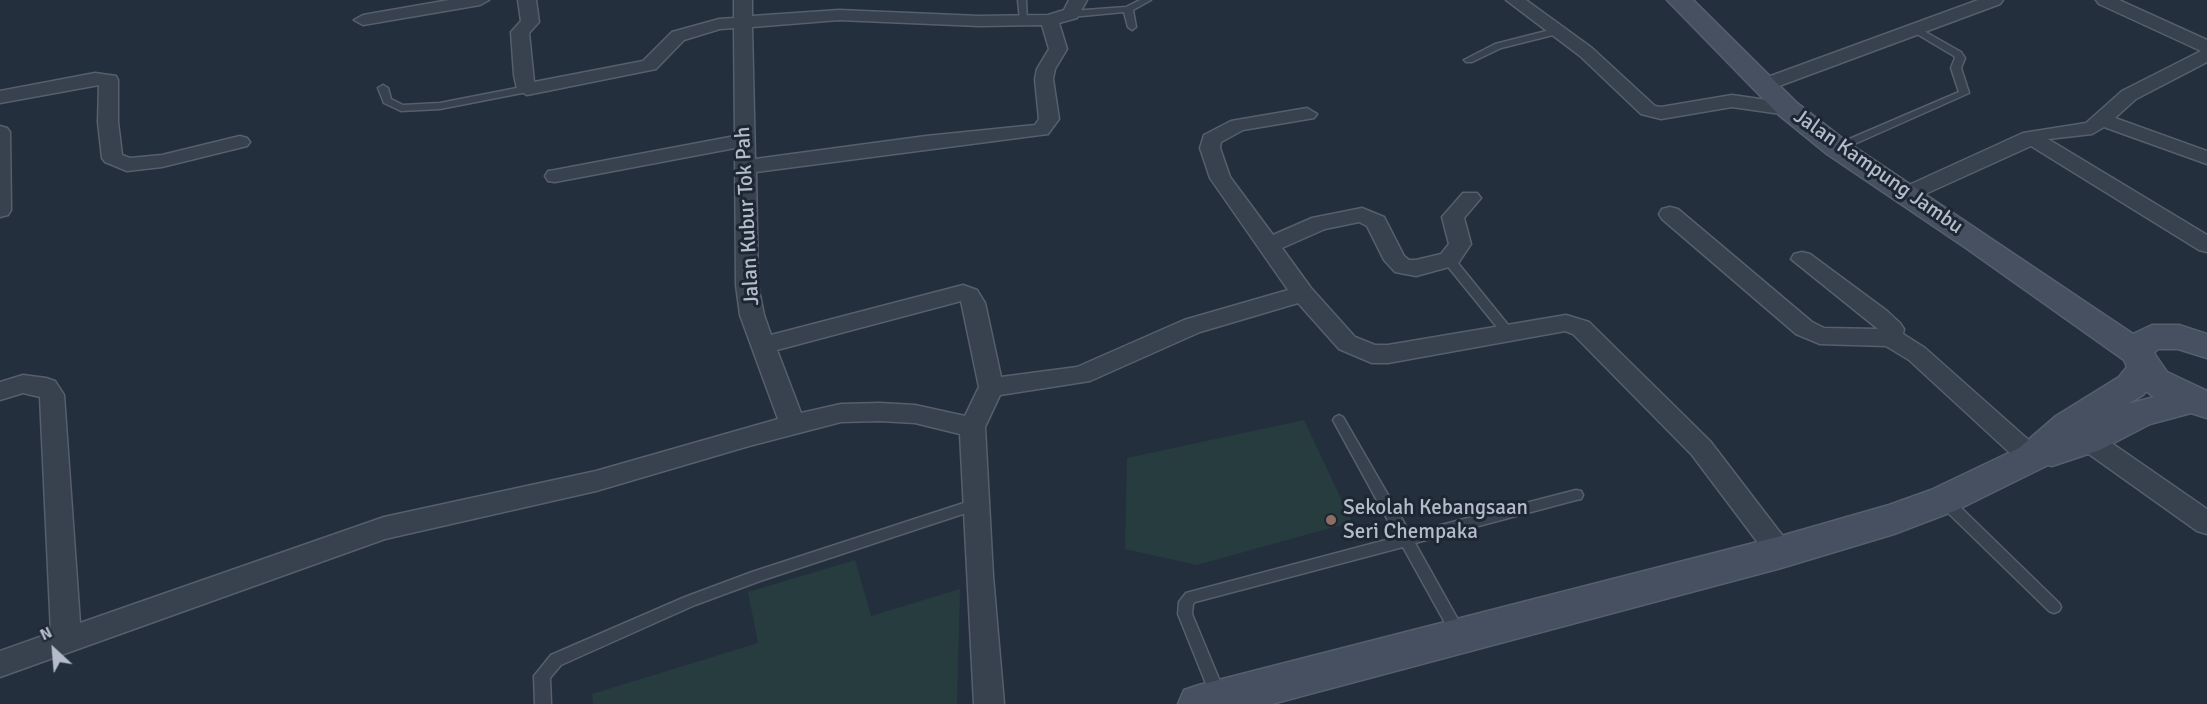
<!DOCTYPE html>
<style>
body{margin:0}
#map{position:relative;width:2207px;height:704px;overflow:hidden;background:#242f3e;font-family:Signika,sans-serif}
canvas{display:block}
.north{position:absolute;left:24px;top:620px;width:60px;height:60px;-webkit-text-stroke:4px #1d2633;paint-order:stroke;rotate:334deg;font-size:16px;font-weight:700;line-height:24px;text-align:center;color:#b4bcc9}
.north::after{content:'';display:block;margin:auto;width:21px;height:27px;background:#b4bcc9;clip-path:polygon(50% 0,100% 100%,50% 72%,0 100%)}
</style>
<div id="map">
<canvas width="2207" height="704"></canvas>
<div class="north">N</div>
</div>
<script>
const context = document.querySelector('canvas').getContext('2d');
context.lineJoin = 'round';
function fill(path, color) {
  context.fillStyle = color;
  context.fill(path, 'evenodd');
}
function shape(rows) {
  const path = new Path2D();
  for (const r of rows) {
    path.moveTo(r[0], r[1]);
    for (let i = 2; i < r.length; i += 2) path.lineTo(r[i], r[i + 1]);
  }
  return path;
}
function trace(path, color, width, dash) {
  context.strokeStyle = color;
  context.lineWidth = width;
  context.lineCap = dash ? 'butt' : 'round';
  context.setLineDash(dash || []);
  context.stroke(path);
}
function write(font, color, halo, rows, align = 'center') {
  context.font = font + ' Signika,sans-serif';
  context.lineWidth = 6;
  context.setLineDash([]);
  context.textBaseline = 'middle';
  context.strokeStyle = halo;
  context.fillStyle = color;
  for (const [text, x, y, turn = 0] of rows) {
    context.save();
    context.translate(x, y);
    context.rotate((+turn || 0) * Math.PI / 180);
    context.textAlign = isNaN(turn) ? turn : align;
    if (halo) context.strokeText(text, 0, 0);
    context.fillText(text, 0, 0);
    context.restore();
  }
}
fill(shape([
 [1304,420,1352,522,1197,565,1125,549,1127,458],
 [855,560,871,616,960,589,957,704,593,704,592,694,758,643,748,592]
]), '#263c3f');
const lane = shape([
 [1018,0,1026,0,1027,22,1024,23,1020,20,1018,0],
 [1140,0,1151,0,1133,10,1136,27,1132,30,1128,27,1124,12,1071,17,1067,14,1071,11,1126,7,1140,0],
 [1915,26,1961,52,1965,58,1961,68,1969,93,1841,150,1833,150,1833,146,1959,92,1951,68,1955,58,1954,56,1912,31,1911,29,1915,26],
 [1558,28,1561,29,1561,33,1501,48,1472,62,1466,62,1464,60,1495,44,1558,28],
 [383,85,388,88,391,99,403,105,440,103,527,86,532,89,527,92,440,109,401,111,384,103,378,88,383,85],
 [1449,256,1453,257,1513,331,1515,334,1513,337,1505,337,1445,263,1443,260,1445,257,1449,256],
 [1339,415,1343,417,1410,533,1576,490,1581,491,1583,495,1581,499,1576,500,1415,543,1466,634,1464,639,1459,640,1454,639,1403,547,1195,602,1193,604,1192,614,1226,696,1223,701,1218,703,1213,701,1178,614,1179,602,1186,593,1397,537,1333,420,1335,417,1339,415],
 [1945,496,1950,497,2059,603,2061,607,2059,611,2054,613,2049,611,1940,505,1938,501,1940,497,1945,496],
 [976,499,981,500,983,504,981,508,760,581,695,605,561,665,550,678,551,704,535,704,534,676,551,655,685,597,752,572,976,499]
]);
const street = shape([
 [449,0,489,0,480,5,363,25,354,20,363,15,449,0],
 [518,0,536,0,539,22,529,33,534,82,643,61,672,32,719,19,734,18,734,0,752,0,752,16,839,10,979,16,1048,15,1064,10,1069,0,1087,0,1077,18,1059,23,1067,49,1055,69,1053,79,1059,119,1048,134,756,172,758,285,764,315,771,335,963,285,977,290,985,303,1001,377,1077,367,1184,320,1288,290,1210,178,1200,148,1204,135,1231,121,1307,108,1317,114,1314,118,1243,130,1221,142,1220,148,1230,177,1273,235,1312,218,1362,208,1384,217,1404,256,1409,260,1416,260,1441,254,1449,244,1442,217,1463,193,1477,193,1481,198,1464,218,1471,244,1457,265,1449,267,1416,276,1395,272,1384,260,1367,226,1359,222,1325,229,1282,248,1311,288,1355,337,1375,345,1388,345,1566,315,1589,322,1710,441,1795,552,1791,560,1781,564,1771,560,1692,455,1573,334,1565,331,1388,363,1372,363,1339,349,1298,303,1200,332,1090,381,1000,395,985,427,993,576,1004,704,974,704,960,434,915,423,880,421,841,422,749,446,596,491,385,539,0,677,0,651,51,633,40,397,23,393,0,400,0,382,23,375,46,378,55,381,64,395,80,623,384,517,596,471,778,419,740,315,736,285,735,148,555,182,548,181,545,176,548,171,555,170,735,136,734,28,720,29,684,40,656,69,527,95,517,89,514,75,511,32,521,21,518,0],
 [839,20,979,26,1042,25,1049,49,1037,69,1035,79,1039,119,1035,125,926,136,755,159,752,27,839,20],
 [961,301,979,387,965,416,915,405,880,403,841,404,801,413,777,350,961,301],
 [1506,0,1526,0,1592,48,1655,106,1661,107,1732,95,1788,103,1798,109,1788,115,1732,107,1661,119,1641,114,1580,56,1506,0],
 [1978,0,2003,0,2000,4,1771,89,1764,91,1755,85,1757,81,1978,0],
 [2096,0,2119,0,2207,40,2207,62,2136,99,2115,118,2207,151,2207,164,2104,127,2092,134,2048,139,2207,235,2207,252,2199,250,2031,146,1912,200,1898,200,1894,195,1898,190,2023,133,2086,123,2122,91,2201,51,2099,4,2096,0],
 [95,73,116,76,118,80,118,122,122,155,130,158,162,155,240,136,247,138,250,142,247,146,162,167,127,171,105,162,102,158,98,122,99,85,0,103,0,91,95,73],
 [0,126,7,128,10,132,11,210,8,215,0,217,0,126],
 [1670,207,1678,209,1812,322,1824,328,1878,329,1791,259,1794,254,1802,252,1810,254,1887,311,1900,323,1904,329,1903,334,1925,348,2041,451,2045,458,2041,465,2032,468,2023,465,1909,360,1886,346,1820,344,1796,334,1662,219,1659,214,1662,209,1670,207],
 [2088,430,2097,433,2207,509,2207,534,2197,531,2079,447,2075,440,2079,433,2088,430]
]);
const secondary = shape([
 [1667,0,1693,0,1797,103,1847,142,2133,334,2152,325,2179,325,2207,334,2207,358,2178,349,2158,349,2154,353,2167,372,2207,391,2207,418,2191,413,2150,424,2100,450,2052,466,2048,465,1957,510,1894,534,1781,568,1272,704,1178,704,1184,690,1199,685,1781,536,1889,505,1931,490,2019,448,2056,416,2119,377,2127,367,2124,360,1966,248,1827,154,1779,115,1667,0],
 [2146,391,2154,397,2128,404,2143,395,2146,391]
]);
trace(lane, '#565f6c', 3);
trace(street, '#565f6c', 3);
trace(secondary, '#565f6c', 3);
fill(lane, '#38414e');
fill(street, '#38414e');
fill(secondary, '#465061');
for (const [x, y, r, color] of [
 [1331,520,6,"#8d6e63"]
]) {
  const dot = new Path2D();
  dot.arc(x, y, r, 0, 2 * Math.PI);
  context.fillStyle = color;
  context.fill(dot);
  trace(dot, '#1d2633', 2);
}
write('21px', '#b4bcc9', '#1d2633', [
 ["Jalan Kampung Jambu",1878,172,35],
 ["Jalan Kubur Tok Pah",748,216,-93]
]);
write('21px', '#b4bcc9', '#1d2633', [
 ["Sekolah Kebangsaan",1343,508],
 ["Seri Chempaka",1343,532]
], 'left');
</script>
